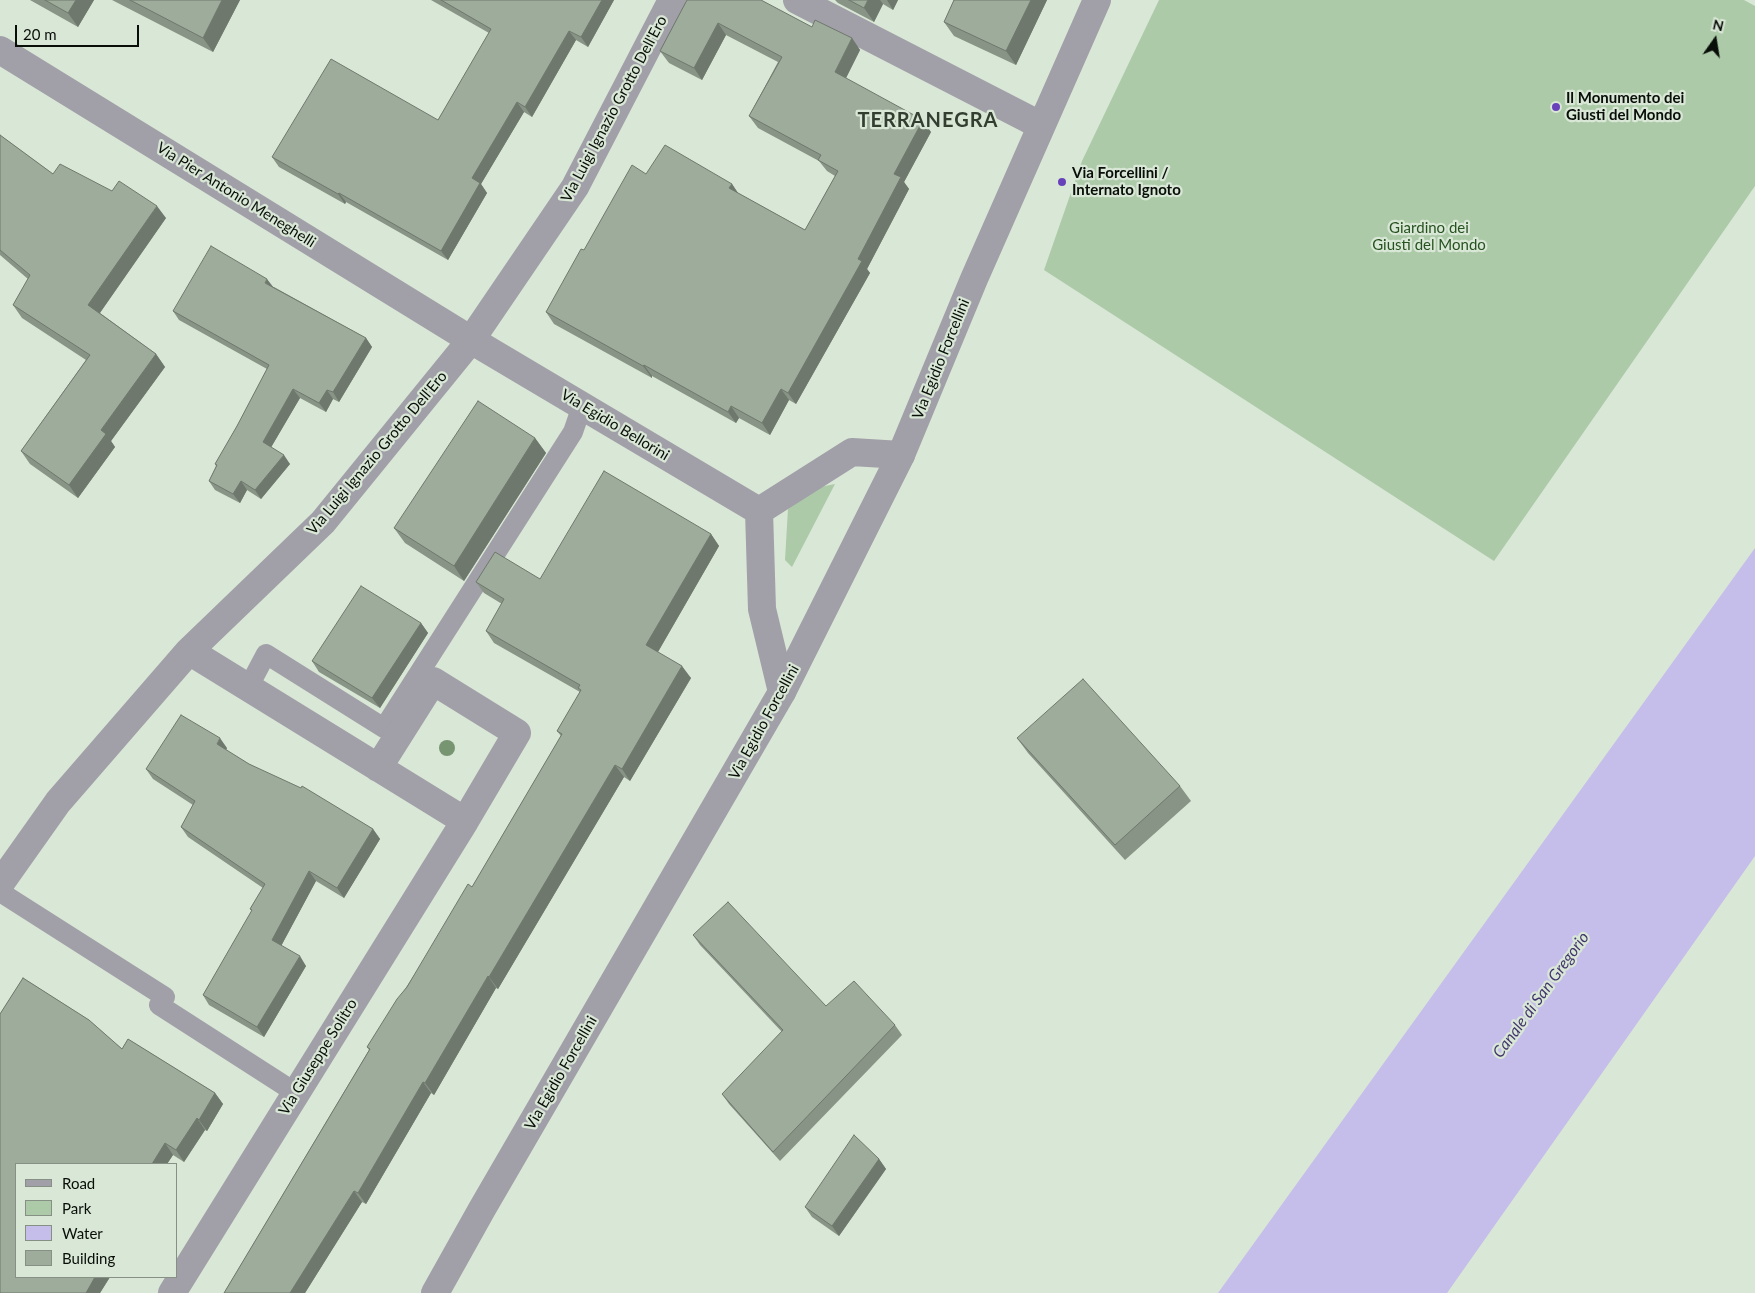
<!DOCTYPE html>
<style>
body{margin:0}
#map{position:relative;width:1755px;height:1293px;overflow:hidden;background:#d9e7d6;font-family:Lato,sans-serif}
canvas{display:block}
.legend{position:absolute;left:15px;top:1163px;width:162px;height:115px;box-sizing:border-box;background:#d9e7d6;border:1px solid #869084;margin:0;padding:6px 9px;list-style:none;font-size:15px;color:#090e08}
.legend li{display:flex;align-items:center;gap:10px;height:25px}
.legend b{width:25px;border:1px solid #869084}
.north{position:absolute;left:1690px;top:15px;width:50px;height:50px;-webkit-text-stroke:4px #d9e7d6;paint-order:stroke;rotate:13deg;font-size:14px;font-weight:700;line-height:20px;text-align:center;color:#090e08}
.north::after{content:'';display:block;margin:auto;width:18px;height:22px;background:#090e08;clip-path:polygon(50% 0,100% 100%,50% 72%,0 100%)}
.scale{position:absolute;left:15px;top:25px;width:124px;height:22px;box-sizing:border-box;border:2px solid #090e08;border-top:0;padding-left:6px;font-size:15px;line-height:18px;white-space:nowrap;color:#090e08;-webkit-text-stroke:4px #d9e7d6;paint-order:stroke}
</style>
<div id="map">
<canvas width="1755" height="1293"></canvas>
<ul class="legend">
<li><b style="height:6px;background:#a19fa8"></b>Road</li>
<li><b style="height:14px;background:#accaa8"></b>Park</li>
<li><b style="height:14px;background:#c5bdea"></b>Water</li>
<li><b style="height:14px;background:#9eac9c"></b>Building</li>
</ul>
<div class="north">N</div>
<div class="scale">20 m</div>
</div>
<script>
const context = document.querySelector('canvas').getContext('2d');
context.lineJoin = 'round';
function fill(path, color) {
  context.fillStyle = color;
  context.fill(path, 'evenodd');
}
function shape(rows) {
  const path = new Path2D();
  for (const r of rows) {
    path.moveTo(r[0], r[1]);
    for (let i = 2; i < r.length; i += 2) path.lineTo(r[i], r[i + 1]);
  }
  return path;
}
function trace(path, color, width, dash) {
  context.strokeStyle = color;
  context.lineWidth = width;
  context.lineCap = dash ? 'butt' : 'round';
  context.setLineDash(dash || []);
  context.stroke(path);
}
function write(font, color, halo, rows, align = 'center') {
  context.font = font + ' Lato,sans-serif';
  context.lineWidth = 4.5;
  context.setLineDash([]);
  context.textBaseline = 'middle';
  context.strokeStyle = halo;
  context.fillStyle = color;
  for (const [text, x, y, turn = 0] of rows) {
    context.save();
    context.translate(x, y);
    context.rotate((+turn || 0) * Math.PI / 180);
    context.textAlign = isNaN(turn) ? turn : align;
    if (halo) context.strokeText(text, 0, 0);
    context.fillText(text, 0, 0);
    context.restore();
  }
}
fill(shape([
 [1159,0,1744,0,1755,6,1755,186,1494,561,1044,270,1082,161],
 [835,484,792,567,785,560,788,509,820,487]
]), '#accaa8');
fill(shape([
 [1755,548,1755,856,1447,1293,1218,1293]
]), '#c5bdea');
trace(shape([
 [248,688,266,654,384,728,573,432,582,406],
 [0,892,165,997,159,1005,296,1093]
]), '#a19fa8', 20);
trace(shape([
 [797,0,1040,125],
 [0,50,471,340,759,511],
 [782,692,762,609,759,511,852,452,901,455],
 [378,768,433,681,517,733,465,821],
 [0,884,58,802,189,651,323,522,471,340,575,187,672,0],
 [172,1293,465,821,189,651]
]), '#a19fa8', 28);
trace(shape([
 [435,1293,482,1209,782,692,901,455,974,279,1097,0]
]), '#a19fa8', 28);
context.fillStyle = '#779571';
for (const [x, y] of [
 [447,748]
]) {
  context.beginPath();
  context.arc(x, y, 8, 0, 2 * Math.PI);
  context.fill();
}
fill(shape([
 [30,0,94,0,78,27],
 [112,0,240,0,213,52],
 [431,0,614,0,588,47,576,40,532,117,524,112,481,184,487,193,448,260,346,202,345,204,279,167,272,157,438,120,489,33],
 [687,0,812,27,852,38,860,50,846,78,931,132,904,182,909,189,867,269,870,273,796,404,789,400,770,435,739,418,736,423,652,376,652,378,554,324,546,312,584,250,646,174,732,184,738,193,805,230,835,176,827,171,819,161,758,128,749,116,778,62,726,35,702,80,669,63,660,51],
 [835,0,898,0,893,10,883,4,874,22,838,3],
 [954,0,1047,0,1016,65,954,36,944,22],
 [0,135,53,174,166,218,100,313,156,354,165,367,111,441,115,447,78,498,30,464,21,451,86,360,22,318,13,305,28,279,0,255],
 [274,287,366,338,372,347,339,402,333,399,326,412,300,398,271,447,290,464,261,499,247,490,240,503,215,490,209,481,216,466,215,464,237,426,267,369,179,320,173,311],
 [535,438,546,453,464,581,405,543,394,528],
 [711,534,719,546,658,652,691,678,630,781,624,777,498,989,496,988,434,1095,431,1093,366,1204,362,1202,305,1293,224,1293,369,1050,367,1047,472,887,561,736,557,731,580,692,494,643,486,631,502,604,484,593,476,582,540,579],
 [421,623,428,633,380,708,319,672,312,661],
 [1017,738,1180,786,1191,801,1125,860,1028,753],
 [227,748,226,750,249,764,373,829,380,839,344,898,316,881,281,946,306,966,264,1037,209,1005,203,995,252,911,250,909,263,888,188,837,181,827,193,805,153,779,146,769],
 [693,935,826,1006,895,1025,902,1035,780,1161,729,1104,722,1094,782,1032,700,945],
 [23,978,89,1020,122,1049,128,1039,215,1093,223,1104,207,1131,205,1130,184,1162,173,1155,167,1164,16,1164,16,1277,110,1277,100,1293,0,1293,0,1014],
 [879,1159,886,1169,839,1236,812,1217,805,1207]
]), '#889486');
fill(shape([
 [76,0,94,0,78,27,68,13],
 [222,0,240,0,213,52,203,38],
 [602,0,614,0,588,47,581,37],
 [868,0,880,0,883,4,874,22,864,8],
 [887,0,898,0,893,10],
 [1031,0,1047,0,1016,65,1006,51],
 [718,23,726,35,702,80,694,68],
 [569,31,576,40,532,117,525,107],
 [852,38,860,50,843,84,835,72],
 [517,102,524,112,481,184,487,193,448,260,441,251,472,178],
 [923,120,931,132,904,182,909,189,867,269,870,273,796,404,788,393,858,259,894,174],
 [732,184,740,196,729,188],
 [339,193,346,202,345,204,338,194],
 [157,206,166,218,97,317,88,305],
 [267,279,274,288,265,283],
 [366,338,372,347,339,402,333,392],
 [156,354,165,367,111,441,115,447,78,498,69,485,101,430],
 [644,365,652,376,652,378,643,366],
 [293,389,300,398,269,451,263,442],
 [781,389,789,400,770,435,762,423],
 [327,390,333,399,326,412,319,403],
 [731,406,739,418,736,423,728,412],
 [535,438,546,453,464,581,454,566],
 [284,455,290,464,261,499,255,490],
 [241,481,247,490,240,503,233,494],
 [711,534,719,546,655,657,646,645],
 [421,623,428,633,380,708,372,698],
 [682,666,691,678,630,781,622,769],
 [220,738,227,748,224,754,217,744],
 [615,765,624,777,498,989,489,977],
 [373,829,380,839,344,898,337,888],
 [309,871,316,881,279,950,272,940],
 [300,956,306,966,264,1037,257,1027],
 [488,976,496,988,434,1095,425,1083],
 [423,1082,431,1093,366,1204,358,1193],
 [215,1093,223,1104,207,1131,199,1120],
 [197,1118,205,1130,184,1162,176,1150],
 [165,1143,173,1155,167,1164,152,1164],
 [879,1159,886,1169,839,1236,832,1226],
 [354,1191,362,1202,305,1293,290,1293],
 [95,1277,110,1277,100,1293,86,1293]
]), '#6f786d');
const building = shape([
 [45,0,76,0,68,13,45,0],
 [130,0,222,0,203,38,130,0],
 [441,0,602,0,581,37,569,31,525,107,517,102,472,178,480,183,441,251,339,193,338,194,272,157,331,59,438,120,491,29,441,0],
 [687,0,761,0,812,27,815,20,852,38,835,72,923,120,894,174,901,177,858,259,862,261,788,393,781,389,762,423,731,406,728,412,644,365,643,366,546,312,581,249,584,250,632,165,646,174,665,145,732,184,729,188,805,230,838,171,818,160,821,155,749,116,782,57,718,23,694,68,660,51,687,0],
 [849,0,868,0,864,8,849,0],
 [954,0,1031,0,1006,51,944,22,954,0],
 [0,135,53,174,60,164,112,191,119,181,157,206,88,305,156,354,101,430,106,434,69,485,21,451,90,355,13,305,30,275,0,250,0,135],
 [211,246,267,279,265,283,366,338,333,392,327,390,319,403,293,389,263,442,284,455,255,490,241,481,233,494,209,481,217,465,215,464,237,426,269,365,173,311,211,246],
 [478,401,535,438,454,566,394,528,478,401],
 [604,471,711,534,646,645,682,666,622,769,615,765,489,977,488,976,425,1083,423,1082,358,1193,354,1191,290,1293,224,1293,370,1049,367,1047,397,999,407,987,468,884,472,887,562,734,557,731,581,690,578,688,580,685,486,631,504,599,476,582,495,552,540,579,604,471],
 [361,586,421,623,372,698,312,661,361,586],
 [1083,679,1180,786,1115,845,1017,738,1083,679],
 [181,715,220,738,217,744,249,764,301,788,302,786,373,829,337,888,309,871,272,940,300,956,257,1027,203,995,252,910,250,909,265,884,181,827,195,801,146,769,181,715],
 [728,902,826,1006,854,981,895,1025,773,1152,722,1094,783,1030,693,935,728,902],
 [23,978,89,1020,122,1049,128,1039,215,1093,199,1120,197,1118,176,1150,165,1143,152,1164,16,1164,16,1277,95,1277,86,1293,0,1293,0,1014,23,978],
 [854,1135,879,1159,832,1226,805,1207,854,1135]
]);
fill(building, '#9eac9c');
trace(building, '#6f786d', 1);
for (const [x, y, r, color] of [
 [1556,107,5,"#6841ba"],
 [1062,182,5,"#6841ba"]
]) {
  const dot = new Path2D();
  dot.arc(x, y, r, 0, 2 * Math.PI);
  context.fillStyle = color;
  context.fill(dot);
  trace(dot, '#d9e7d6', 2);
}
write('bold 15px', '#090e08', '#d9e7d6', [
 ["Il Monumento dei",1566,98],
 ["Giusti del Mondo",1566,115],
 ["Via Forcellini /",1072,173],
 ["Internato Ignoto",1072,190]
], 'left');
write('15px', '#090e08', '#d9e7d6', [
 ["Via Luigi Ignazio Grotto Dell'Ero",614,109,-62],
 ["Via Pier Antonio Meneghelli",236,195,32],
 ["Via Egidio Forcellini",941,359,-68],
 ["Via Egidio Bellorini",615,425,31],
 ["Via Luigi Ignazio Grotto Dell'Ero",377,453,-50],
 ["Via Egidio Forcellini",764,722,-61],
 ["Via Giuseppe Solitro",318,1057,-58],
 ["Via Egidio Forcellini",561,1073,-60]
]);
write('15px', '#26521f', '#d9e7d6', [
 ["Giardino dei",1429,228],
 ["Giusti del Mondo",1429,245]
]);
write('italic 16px', '#43356d', '#d9e7d6', [
 ["Canale di San Gregorio",1541,995,-54]
]);
context.letterSpacing = '1px';
write('bold 20px', '#333e31', '#d9e7d6', [
 ["TERRANEGRA",928,121]
]);
context.letterSpacing = '0px';
</script>
